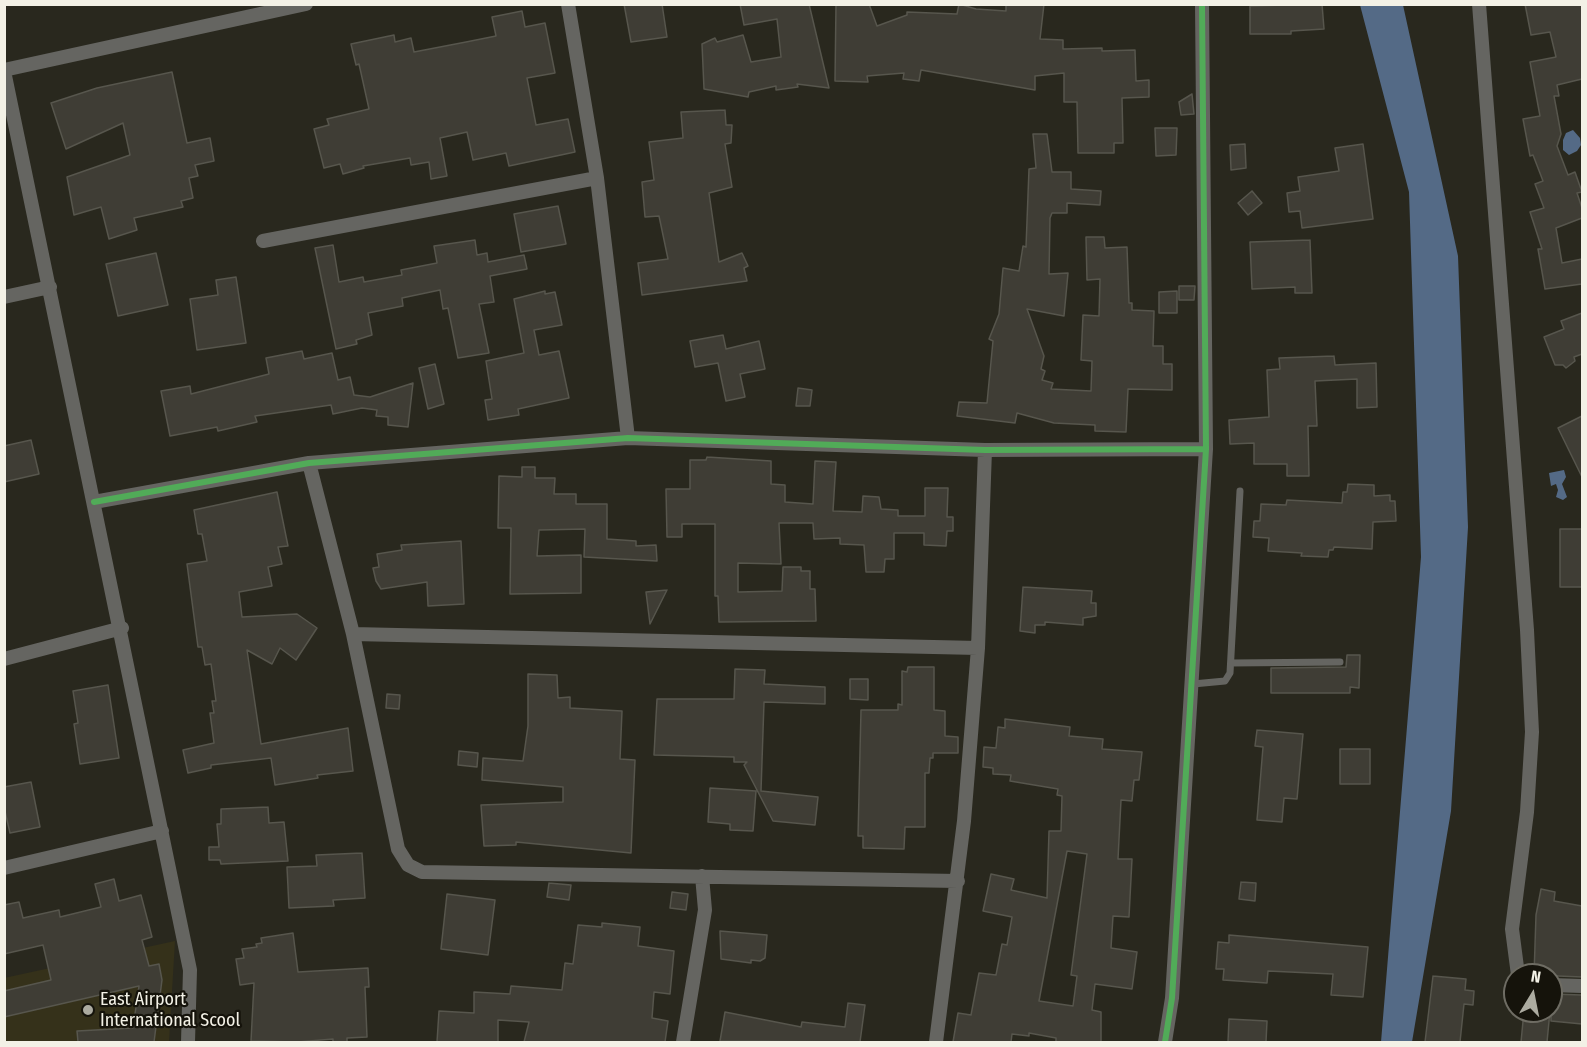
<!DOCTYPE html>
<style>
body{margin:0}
#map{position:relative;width:1587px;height:1047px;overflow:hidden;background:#29281e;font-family:"Fira Sans Condensed",sans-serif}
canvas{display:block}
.frame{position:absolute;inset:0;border:6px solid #f3f1e6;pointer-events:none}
.north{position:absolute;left:1503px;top:963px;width:60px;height:60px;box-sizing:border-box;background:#15130b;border:2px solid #6e6c63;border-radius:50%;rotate:10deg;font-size:16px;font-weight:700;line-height:24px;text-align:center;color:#f3f1e6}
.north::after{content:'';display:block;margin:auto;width:21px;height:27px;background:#acaba0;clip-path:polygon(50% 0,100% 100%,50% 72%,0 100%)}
</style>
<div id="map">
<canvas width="1587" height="1047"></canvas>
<div class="frame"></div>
<div class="north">N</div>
</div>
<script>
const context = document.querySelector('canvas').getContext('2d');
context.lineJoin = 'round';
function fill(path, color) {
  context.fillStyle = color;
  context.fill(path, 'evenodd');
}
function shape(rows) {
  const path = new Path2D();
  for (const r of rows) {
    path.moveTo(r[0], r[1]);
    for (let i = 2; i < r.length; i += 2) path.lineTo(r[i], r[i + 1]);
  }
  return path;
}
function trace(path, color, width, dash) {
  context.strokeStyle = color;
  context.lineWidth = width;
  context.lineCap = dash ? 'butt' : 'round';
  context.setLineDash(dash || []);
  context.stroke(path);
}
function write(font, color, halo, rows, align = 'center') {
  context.font = font + ' "Fira Sans Condensed",sans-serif';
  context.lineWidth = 4.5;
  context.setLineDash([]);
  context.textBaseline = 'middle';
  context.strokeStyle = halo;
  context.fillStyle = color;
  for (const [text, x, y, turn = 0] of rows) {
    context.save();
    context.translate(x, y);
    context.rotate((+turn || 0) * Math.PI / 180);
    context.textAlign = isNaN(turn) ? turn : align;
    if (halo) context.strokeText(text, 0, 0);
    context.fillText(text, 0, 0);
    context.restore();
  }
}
fill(shape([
 [175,941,169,1042,5,1042,4,978]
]), '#35311a');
fill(shape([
 [1360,5,1403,5,1458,256,1468,527,1451,811,1412,1042,1381,1042,1421,557,1409,192],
 [1573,130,1580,138,1581,145,1577,151,1569,155,1563,150,1563,140,1566,133],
 [1564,470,1566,477,1562,484,1567,497,1563,500,1556,497,1558,490,1556,484,1551,486,1549,473]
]), '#546a86');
const building = shape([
 [624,4,662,4,667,37,631,42,624,4],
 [740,4,809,4,829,88,797,84,798,87,776,90,776,86,749,92,748,97,704,89,702,44,715,38,717,42,743,35,751,62,781,57,777,19,744,25,740,4],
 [836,4,869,4,877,26,907,15,907,12,957,14,959,4,976,9,1006,11,1006,4,1044,4,1040,39,1063,40,1063,49,1102,48,1102,51,1135,50,1136,81,1149,80,1149,97,1122,98,1123,143,1114,143,1114,153,1078,153,1077,102,1064,102,1064,73,1035,76,1035,90,921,70,919,81,903,79,904,73,867,76,868,82,835,81,836,4],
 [1322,4,1324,29,1291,31,1291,34,1250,34,1250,6,1322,4],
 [1525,4,1582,4,1582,79,1557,85,1559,96,1554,96,1561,134,1557,146,1568,175,1575,172,1582,192,1577,193,1582,208,1582,218,1556,228,1562,263,1582,259,1582,284,1545,289,1538,249,1542,249,1530,212,1544,208,1535,184,1543,181,1533,155,1530,156,1523,119,1540,116,1530,62,1556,57,1550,32,1531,35,1525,4],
 [522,11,525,27,545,23,555,73,527,78,536,125,568,119,575,152,509,166,506,153,473,160,467,132,440,138,447,176,431,179,429,162,411,165,410,158,363,166,364,168,343,174,340,164,324,168,314,129,329,125,327,119,369,109,359,64,356,65,351,44,394,35,395,42,411,38,414,52,466,42,496,36,492,17,522,11],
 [172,72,187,143,210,138,214,161,195,165,198,176,189,178,193,198,181,201,183,207,134,218,137,230,109,239,101,207,74,215,67,177,130,155,123,123,66,149,51,103,97,88,172,72],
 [1192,94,1194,114,1181,115,1179,102,1192,94],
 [725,110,726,125,732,125,731,143,725,144,732,187,709,193,719,262,742,253,748,266,744,268,747,281,642,295,638,263,668,259,659,216,645,217,642,182,654,180,649,142,683,138,681,112,725,110],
 [1155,128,1177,128,1176,155,1156,156,1155,128],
 [1033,134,1047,134,1052,172,1071,172,1071,189,1101,191,1100,205,1067,203,1067,213,1052,213,1050,218,1049,274,1068,273,1064,316,1027,309,1044,356,1041,369,1045,371,1042,380,1053,383,1051,389,1091,391,1092,361,1081,360,1083,315,1099,316,1100,279,1087,280,1086,237,1104,237,1105,248,1127,247,1129,303,1132,303,1132,310,1154,311,1153,346,1163,346,1163,364,1172,364,1172,390,1128,389,1126,432,1095,431,1095,425,1054,423,1017,413,1015,423,957,416,959,402,987,403,993,341,989,339,999,314,1003,268,1019,271,1023,246,1026,247,1029,169,1036,168,1033,134],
 [1245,144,1246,168,1231,170,1230,145,1245,144],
 [1363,144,1373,219,1302,228,1300,211,1289,212,1287,193,1300,191,1298,177,1339,171,1335,148,1363,144],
 [1252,191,1262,203,1248,215,1238,203,1252,191],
 [558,206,566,244,521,252,514,214,558,206],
 [475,240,477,255,487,253,488,262,524,255,527,269,490,276,494,302,479,304,489,353,458,358,448,308,443,309,440,290,402,298,403,306,368,313,372,335,356,340,357,344,336,349,315,248,333,245,339,282,363,277,364,282,402,275,401,270,437,263,434,246,475,240],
 [1310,240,1312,293,1295,293,1295,287,1252,289,1250,242,1310,240],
 [156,253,168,305,118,316,106,264,156,253],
 [236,277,246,343,197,350,190,299,218,295,216,280,236,277],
 [1179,286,1195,286,1194,300,1179,300,1179,286],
 [545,291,545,294,555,292,562,325,534,330,539,355,559,351,569,398,518,409,519,415,488,420,485,400,492,399,486,361,524,353,514,299,545,291],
 [1177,291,1177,313,1159,313,1159,292,1177,291],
 [1582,313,1582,354,1574,357,1575,361,1566,368,1563,365,1555,365,1544,337,1564,329,1561,321,1582,313],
 [723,335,726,349,759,341,765,369,740,374,745,397,726,401,718,363,695,367,690,341,723,335],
 [302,351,304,359,332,353,338,380,350,377,354,395,370,397,413,383,408,427,388,425,388,417,376,416,377,410,362,408,333,414,331,405,255,416,257,422,218,431,217,427,170,436,161,391,190,386,191,394,269,374,266,358,302,351],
 [1334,356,1335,365,1376,363,1377,407,1357,408,1357,379,1315,381,1317,426,1308,426,1309,476,1287,476,1287,464,1254,464,1254,443,1230,444,1229,420,1269,417,1267,370,1280,369,1279,358,1334,356],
 [435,364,444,404,428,409,419,368,435,364],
 [798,388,812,390,810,406,796,406,798,388],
 [1582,416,1582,477,1558,428,1582,416],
 [31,440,39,474,4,482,4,446,31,440],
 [707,457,771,461,771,484,785,485,785,502,813,504,815,461,836,462,833,511,862,512,863,496,879,497,881,509,898,510,898,516,925,516,925,488,948,488,947,517,953,517,953,531,947,531,946,546,924,545,924,533,894,533,894,559,885,559,884,572,866,572,864,545,840,544,840,538,814,539,813,523,779,523,781,564,738,563,738,592,782,591,783,567,801,567,801,571,810,571,810,589,815,589,816,621,719,622,718,596,715,596,715,524,682,524,682,537,667,537,666,489,690,489,690,460,706,460,707,457],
 [522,467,535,467,535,478,555,478,554,494,576,494,576,504,607,504,607,539,636,541,636,546,656,545,657,561,584,557,585,529,539,530,537,556,581,555,581,593,510,594,511,528,498,528,499,476,522,477,522,467],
 [1348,484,1374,485,1374,496,1390,495,1390,501,1395,501,1396,521,1373,522,1372,549,1334,547,1333,550,1329,550,1328,557,1301,556,1302,553,1268,551,1269,538,1253,537,1254,521,1260,521,1261,504,1286,505,1287,500,1342,503,1343,492,1347,492,1348,484],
 [277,492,288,546,278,547,282,564,268,567,272,586,239,592,242,617,297,614,317,628,296,660,280,648,272,664,247,650,261,744,348,728,353,771,317,775,318,778,275,785,271,758,211,765,211,768,188,773,183,750,214,743,210,713,214,713,212,701,216,701,211,664,205,665,202,647,198,647,187,564,207,561,202,534,198,534,194,510,277,492],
 [1560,529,1582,529,1582,587,1560,587,1560,529],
 [461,541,464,604,428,606,427,582,381,589,376,581,373,568,379,567,377,554,402,550,401,545,461,541],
 [1023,587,1092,591,1091,603,1096,603,1096,616,1083,618,1083,625,1045,622,1045,625,1035,625,1035,633,1020,631,1023,587],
 [667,590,650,624,646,592,667,590],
 [1347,655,1360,655,1359,688,1350,687,1350,693,1271,693,1271,668,1346,667,1347,655],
 [908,667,934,667,934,710,945,711,945,736,958,737,958,753,933,753,933,758,930,758,929,773,925,773,925,827,905,827,904,849,863,848,863,836,858,836,861,710,898,710,898,704,902,705,902,671,907,672,908,667],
 [735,669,765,670,764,684,825,687,825,704,764,702,761,791,818,797,815,825,773,821,744,765,747,762,734,762,734,757,654,755,657,699,734,699,735,669],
 [528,674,557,675,558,698,570,697,570,708,622,711,620,759,635,760,631,853,516,842,516,845,484,846,481,805,563,802,563,787,482,780,483,758,523,761,528,726,528,674],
 [850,679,868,679,868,700,850,699,850,679],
 [108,685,119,758,80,764,74,724,78,723,73,691,108,685],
 [387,694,400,695,399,709,386,708,387,694],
 [1005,719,1070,727,1069,736,1103,739,1102,749,1142,752,1139,780,1134,780,1132,801,1121,800,1118,859,1132,859,1129,917,1113,916,1111,948,1137,952,1132,989,1095,984,1092,1010,1101,1012,1101,1042,1056,1042,1056,1038,1029,1033,1029,1036,1012,1034,1011,1042,953,1042,958,1013,971,1015,979,973,996,975,1002,944,1007,945,1012,917,983,911,991,874,1014,879,1011,890,1047,898,1049,831,1061,831,1062,796,1057,795,1058,789,1010,781,1011,775,993,774,993,768,983,767,984,747,996,748,998,727,1005,728,1005,719],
 [1067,851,1087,854,1071,975,1077,976,1073,1006,1039,1001,1067,851],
 [1257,730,1303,734,1297,799,1284,798,1282,822,1257,820,1263,747,1255,746,1257,730],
 [1340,749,1370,749,1370,784,1340,784,1340,749],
 [459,751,478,753,477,767,458,765,459,751],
 [31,782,40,827,10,833,4,807,4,787,31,782],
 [710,788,756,791,753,831,730,830,730,824,708,822,710,788],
 [268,807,269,823,284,822,288,861,221,864,220,860,209,860,209,847,219,847,217,824,221,824,221,809,268,807],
 [362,853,365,898,333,900,334,906,289,908,287,867,317,866,316,855,362,853],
 [114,879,119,901,141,895,152,937,142,940,149,966,159,964,162,980,154,1042,78,1042,77,1031,133,1028,139,986,4,1017,4,991,51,980,43,945,4,954,4,905,19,902,23,918,59,910,60,917,101,907,95,884,114,879],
 [1241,882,1256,883,1255,901,1239,899,1241,882],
 [549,883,571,885,569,900,547,897,549,883],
 [1541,889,1555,892,1554,901,1582,906,1582,977,1534,975,1536,915,1541,889],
 [672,892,688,894,686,910,670,908,672,892],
 [447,894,495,900,488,955,441,949,447,894],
 [602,923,640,927,638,946,674,951,670,994,654,992,652,1018,668,1021,665,1042,524,1042,529,1022,498,1020,498,1042,437,1042,439,1011,474,1013,474,992,510,994,511,986,562,990,565,963,573,964,578,925,602,927,602,923],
 [720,931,767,935,765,958,760,961,751,960,751,963,721,959,720,931],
 [293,933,298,972,368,968,369,987,365,987,367,1037,347,1038,347,1042,333,1042,333,1039,297,1042,251,1041,254,983,240,985,236,959,244,958,242,949,257,947,256,944,262,943,261,938,293,933],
 [1229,935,1368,947,1363,997,1331,995,1333,974,1268,971,1267,983,1223,980,1224,969,1216,969,1218,942,1229,943,1229,935],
 [1433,976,1466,979,1465,990,1474,991,1473,1005,1464,1004,1460,1042,1425,1042,1433,976],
 [1551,994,1582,995,1582,1024,1551,1021,1551,994],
 [848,1003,865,1005,860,1042,720,1041,725,1012,801,1027,802,1022,845,1027,848,1003],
 [1524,1011,1550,1011,1547,1042,1521,1042,1524,1011],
 [1229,1019,1267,1021,1266,1042,1228,1042,1229,1019]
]);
fill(building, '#3f3d35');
trace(building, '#57564d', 1.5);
trace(shape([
 [1231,663,1340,662],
 [1193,684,1225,681,1230,673,1240,491]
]), '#656561', 7);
trace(shape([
 [568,4,597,178,628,438],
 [1479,4,1527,630,1532,732,1527,812,1512,929,1518,975],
 [4,70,306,4],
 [4,71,190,970,188,1042],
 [263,241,597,178],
 [4,297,50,287],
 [309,463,353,634,398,849,408,865,422,872,958,881],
 [94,502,309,463,628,438,985,450,1206,449],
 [353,634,978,648],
 [4,659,122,628],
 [4,868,162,831],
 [1551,985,1582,986],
 [683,1042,705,910,702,876],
 [936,1042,964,821,978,648,985,450],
 [1165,1042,1172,998,1206,449,1202,4]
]), '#656561', 14);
trace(shape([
 [94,502,309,463,628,438,985,450,1206,449],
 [1165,1042,1172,998,1206,449,1202,4]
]), '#51ab58', 6);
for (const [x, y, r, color] of [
 [88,1010,6,"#acaba0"]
]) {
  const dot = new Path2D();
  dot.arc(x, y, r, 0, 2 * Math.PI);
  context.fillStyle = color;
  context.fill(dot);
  trace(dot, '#15130b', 2);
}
write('18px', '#f3f1e6', '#15130b', [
 ["East Airport",100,1000],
 ["International Scool",100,1021]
], 'left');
</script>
